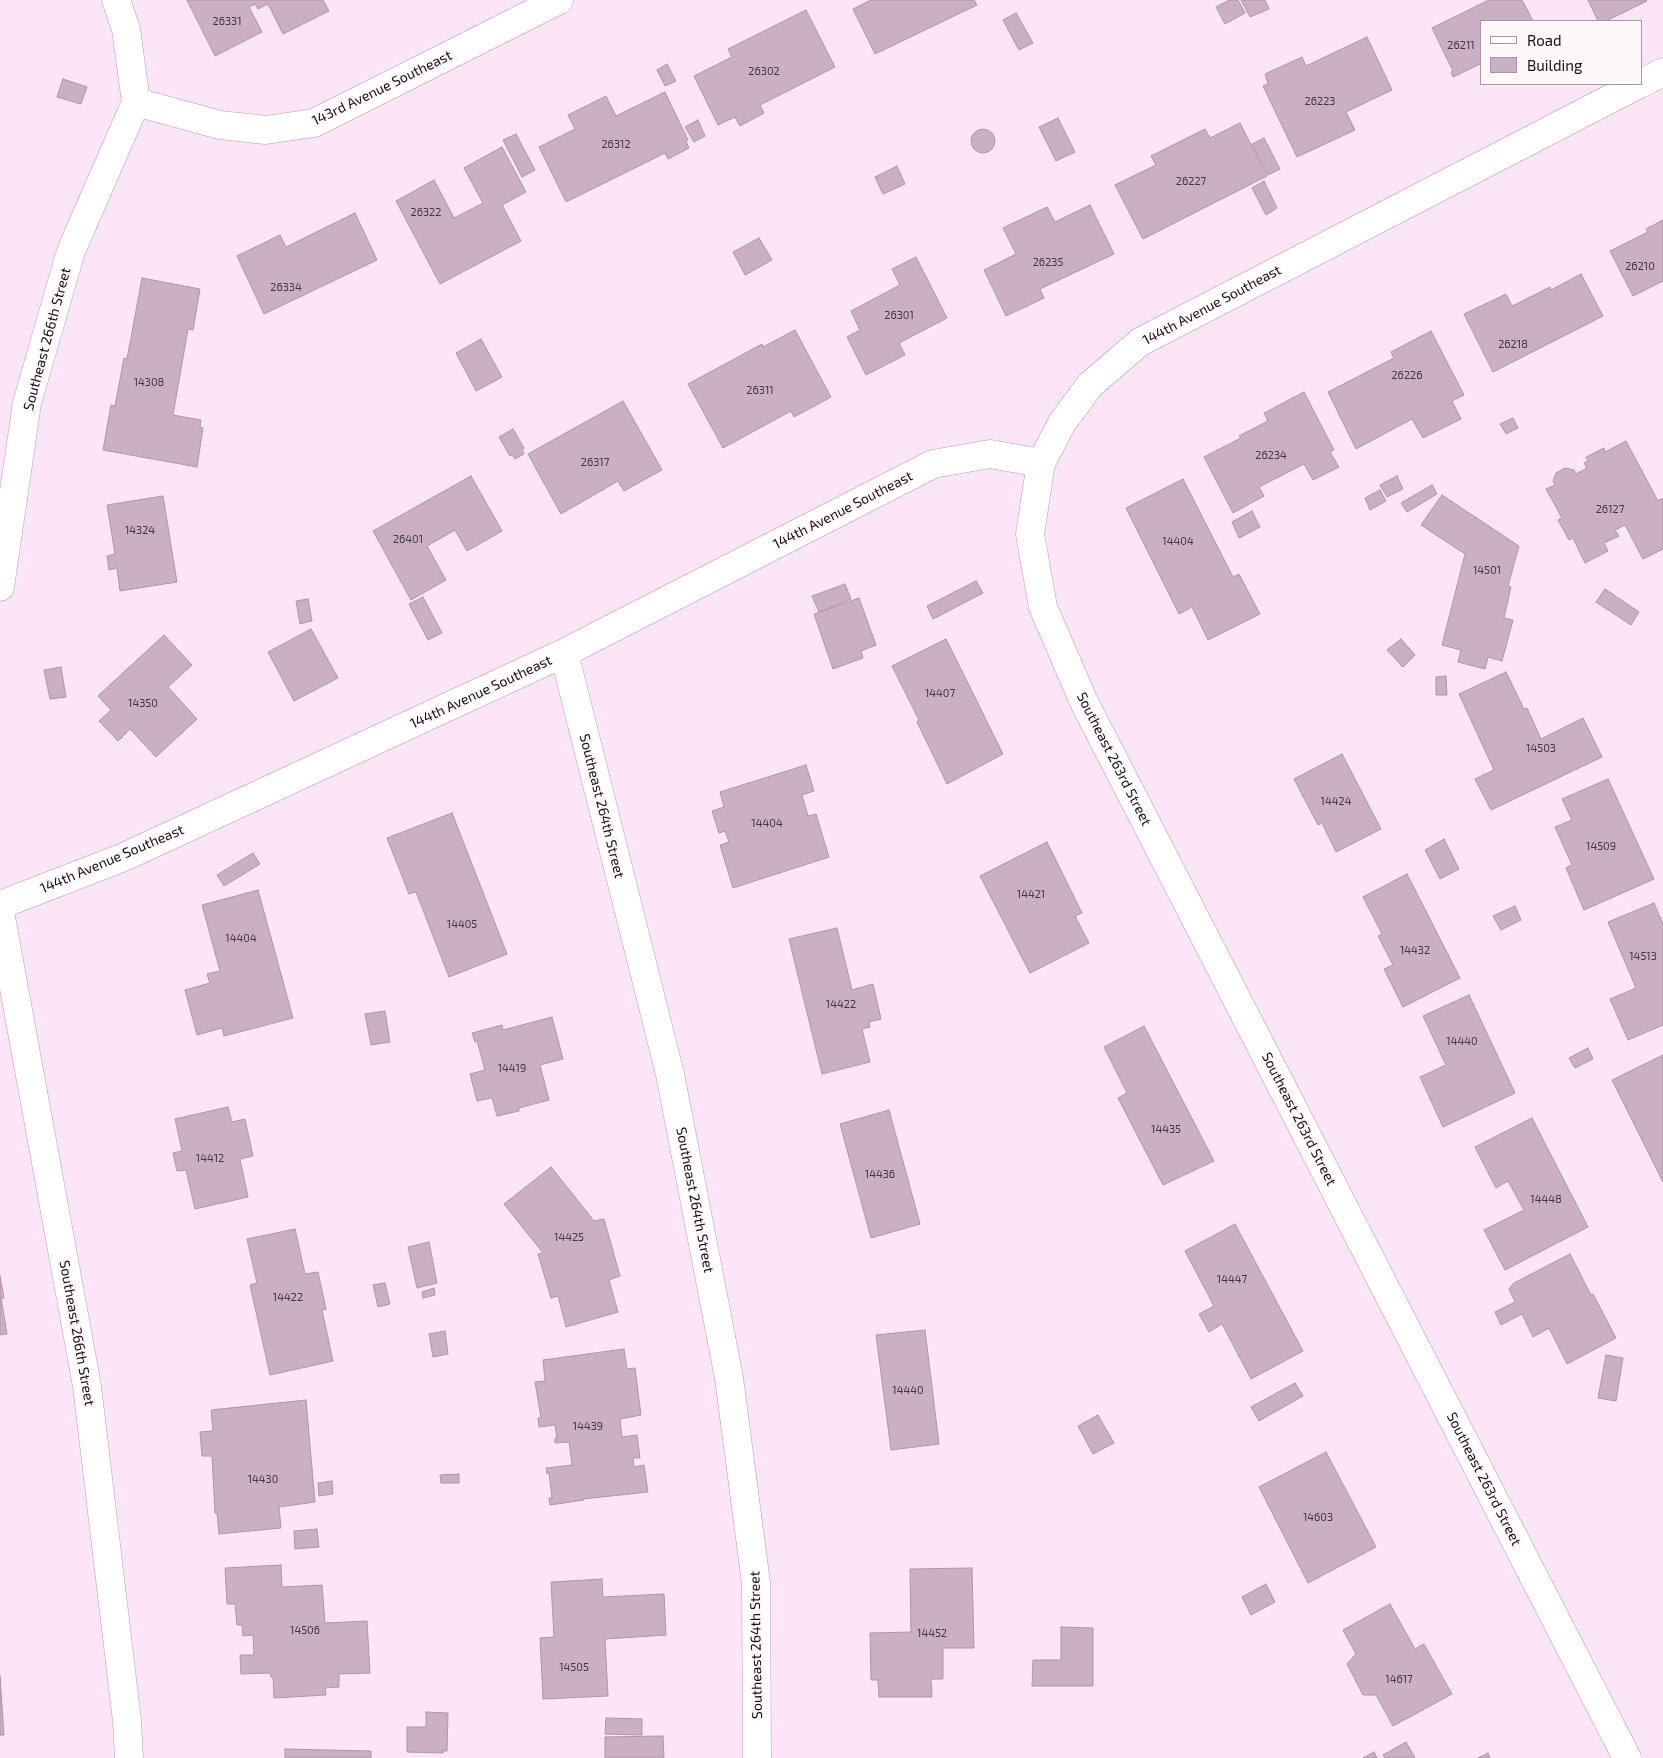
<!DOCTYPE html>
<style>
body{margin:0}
#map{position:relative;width:1663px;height:1758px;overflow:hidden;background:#fce5f6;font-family:"Exo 2",sans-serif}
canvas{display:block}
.legend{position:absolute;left:1480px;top:20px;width:162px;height:65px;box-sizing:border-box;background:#fef8fd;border:1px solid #a29aa0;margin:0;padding:6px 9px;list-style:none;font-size:15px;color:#170e15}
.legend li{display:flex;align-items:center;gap:10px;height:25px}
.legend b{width:25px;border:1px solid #a29aa0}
</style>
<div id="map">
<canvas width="1663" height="1758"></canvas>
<ul class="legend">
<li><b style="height:6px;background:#fff"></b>Road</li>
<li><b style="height:14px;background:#cbafc4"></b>Building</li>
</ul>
</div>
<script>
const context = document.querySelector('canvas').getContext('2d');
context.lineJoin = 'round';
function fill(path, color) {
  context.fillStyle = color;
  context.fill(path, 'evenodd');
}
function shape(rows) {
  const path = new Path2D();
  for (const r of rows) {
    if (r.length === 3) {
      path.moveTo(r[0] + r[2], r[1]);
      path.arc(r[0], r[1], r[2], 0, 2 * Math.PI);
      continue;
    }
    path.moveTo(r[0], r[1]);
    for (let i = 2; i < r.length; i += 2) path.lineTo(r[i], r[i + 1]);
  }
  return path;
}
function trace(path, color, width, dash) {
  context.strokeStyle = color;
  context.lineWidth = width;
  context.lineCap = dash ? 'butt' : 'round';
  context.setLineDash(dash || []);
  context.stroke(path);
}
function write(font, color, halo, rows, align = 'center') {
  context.font = font + ' "Exo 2",sans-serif';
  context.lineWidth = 4.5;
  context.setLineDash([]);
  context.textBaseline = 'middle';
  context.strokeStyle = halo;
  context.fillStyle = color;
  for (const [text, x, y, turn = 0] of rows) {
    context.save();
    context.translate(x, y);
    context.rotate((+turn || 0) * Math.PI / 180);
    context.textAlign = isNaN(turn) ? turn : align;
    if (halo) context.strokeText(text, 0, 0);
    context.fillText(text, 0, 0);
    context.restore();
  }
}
const building = shape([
 [187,0,323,0,329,11,283,34,268,4,258,9,255,4,249,7,262,32,215,56,187,0],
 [871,0,974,0,977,5,875,54,853,9,871,0],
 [1229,0,1238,0,1245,13,1225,24,1216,7,1229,0],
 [1241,0,1265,0,1269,9,1250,17,1241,0],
 [1489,0,1522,0,1533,21,1482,21,1482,63,1453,77,1451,72,1453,71,1432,28,1489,0],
 [1588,0,1646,0,1647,1,1606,21,1598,21,1588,0],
 [806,10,835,67,760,105,764,113,740,126,735,117,718,125,694,76,732,57,728,49,806,10],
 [1016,13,1033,43,1019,50,1003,20,1016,13],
 [1367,37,1392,90,1346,112,1355,130,1297,157,1263,86,1268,84,1265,74,1302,57,1306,66,1367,37],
 [667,64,676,81,665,86,657,70,667,64],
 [63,79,87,87,81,104,57,97,63,79],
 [665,92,688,140,686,141,689,148,668,159,665,153,566,202,539,147,575,129,568,115,606,96,616,116,665,92],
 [1058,118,1075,152,1056,161,1039,127,1058,118],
 [698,120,705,136,694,142,685,127,698,120],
 [1240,123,1267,176,1143,239,1115,185,1156,165,1151,156,1205,129,1210,138,1240,123],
 [983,141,12],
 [516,134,535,170,522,177,503,140,516,134],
 [1264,138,1280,169,1268,175,1252,144,1264,138],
 [502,147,526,192,502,205,521,241,440,284,396,201,434,180,454,218,483,203,464,168,502,147],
 [897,166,905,184,883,194,875,177,897,166],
 [1264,181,1277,208,1266,215,1252,188,1264,181],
 [1090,205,1114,254,1040,289,1044,298,1006,316,984,270,1016,254,1003,228,1047,207,1055,222,1090,205],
 [355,213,377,260,264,314,237,256,280,235,286,247,355,213],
 [1663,220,1663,281,1633,296,1610,251,1648,232,1646,229,1663,220],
 [759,238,772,260,745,275,733,252,759,238],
 [916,257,947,318,899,343,905,355,866,375,847,337,860,330,851,311,900,285,892,269,916,257],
 [1581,274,1603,316,1493,372,1464,314,1506,294,1512,306,1550,287,1551,290,1581,274],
 [142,278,200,289,193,330,188,329,173,415,201,420,200,427,203,428,197,467,103,450,111,405,115,406,124,358,127,359,142,278],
 [795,330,831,397,794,417,791,411,723,448,688,384,762,344,763,347,795,330],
 [1431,331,1464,395,1452,401,1461,419,1423,438,1412,419,1356,449,1328,392,1394,358,1391,352,1431,331],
 [481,339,502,377,476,391,456,353,481,339],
 [1304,392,1334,450,1330,452,1339,467,1313,480,1304,464,1259,487,1264,496,1233,513,1204,457,1241,438,1239,436,1268,421,1264,413,1304,392],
 [623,401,662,470,624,491,618,481,561,514,528,454,623,401],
 [1513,418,1518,428,1506,434,1500,424,1513,418],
 [513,429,524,448,522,449,524,454,515,459,512,455,510,456,499,437,513,429],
 [1626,441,1658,501,1663,498,1663,549,1643,559,1625,525,1615,530,1619,536,1604,543,1608,551,1585,563,1573,538,1569,540,1558,520,1562,518,1546,489,1555,485,1553,481,1556,473,1565,468,1574,470,1576,474,1587,468,1584,463,1588,461,1586,457,1604,448,1605,452,1626,441],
 [471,476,502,531,467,551,455,530,427,546,446,580,411,600,373,531,471,476],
 [1397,476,1403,489,1387,497,1380,485,1397,476],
 [1183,479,1233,577,1239,574,1260,614,1208,640,1192,607,1179,614,1126,508,1183,479],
 [1432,485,1437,494,1407,512,1401,503,1432,485],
 [1380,490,1386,501,1370,510,1365,498,1380,490],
 [1442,495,1519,546,1508,586,1511,587,1504,618,1513,620,1502,661,1488,657,1485,669,1458,662,1461,650,1442,645,1465,554,1421,525,1442,495],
 [163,496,177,582,120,591,117,568,109,570,107,556,115,554,107,505,163,496],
 [1252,511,1260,527,1239,538,1232,522,1252,511],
 [976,581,983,593,933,619,927,606,976,581],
 [845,584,851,599,819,612,812,596,845,584],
 [1605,589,1639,612,1631,625,1596,602,1605,589],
 [423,597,442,633,428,640,409,604,423,597],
 [859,598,876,645,861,651,863,658,833,669,814,614,859,598],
 [308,599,312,621,300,624,296,601,308,599],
 [311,629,338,678,294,701,268,652,311,629],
 [164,635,192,665,168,687,197,719,156,757,130,729,118,741,99,721,111,710,98,696,164,635],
 [946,639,1003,754,947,784,917,722,919,720,892,666,946,639],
 [1401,639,1415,655,1403,667,1387,650,1401,639],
 [61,667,66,697,50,699,44,670,61,667],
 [1506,672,1524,709,1527,708,1541,739,1583,718,1602,757,1491,810,1475,779,1494,770,1459,694,1506,672],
 [1446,676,1447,695,1436,695,1436,677,1446,676],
 [1342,754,1381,829,1336,852,1322,823,1318,825,1294,779,1342,754],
 [806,765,814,791,802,795,808,816,816,814,829,857,733,888,720,845,729,842,725,831,719,833,712,811,724,807,720,792,806,765],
 [1608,779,1654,879,1584,910,1566,868,1572,865,1555,827,1572,820,1562,799,1608,779],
 [452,813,507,954,449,977,416,892,409,894,387,838,452,813],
 [1444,839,1459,869,1440,879,1425,850,1444,839],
 [1047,842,1082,913,1075,916,1089,943,1030,973,980,876,1047,842],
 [253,853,260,864,224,886,217,875,253,853],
 [1407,874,1460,978,1403,1007,1384,969,1393,965,1378,936,1382,934,1363,897,1407,874],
 [258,890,293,1018,224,1036,222,1028,197,1035,185,990,210,983,207,974,220,971,202,905,258,890],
 [1654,903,1663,924,1663,1025,1628,1040,1610,999,1636,988,1608,922,1654,903],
 [1515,906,1521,920,1501,930,1493,916,1515,906],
 [837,928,852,990,873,984,881,1019,869,1022,870,1027,862,1029,870,1062,822,1074,789,939,837,928],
 [1469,995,1515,1093,1443,1127,1420,1077,1446,1065,1423,1016,1469,995],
 [385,1011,390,1042,371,1045,365,1014,385,1011],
 [552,1017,563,1059,540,1065,549,1100,519,1108,519,1111,497,1116,492,1098,477,1101,470,1074,485,1070,477,1041,475,1042,472,1033,502,1025,503,1030,552,1017],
 [1144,1026,1214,1161,1163,1185,1118,1098,1127,1093,1104,1047,1144,1026],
 [1588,1048,1593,1059,1575,1068,1569,1058,1588,1048],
 [1663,1055,1663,1182,1612,1080,1663,1055],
 [228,1107,232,1122,245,1119,253,1156,240,1159,248,1197,195,1209,186,1170,177,1171,173,1153,182,1151,175,1119,228,1107],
 [889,1110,920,1224,871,1238,840,1124,889,1110],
 [1532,1118,1588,1227,1505,1270,1484,1230,1524,1210,1508,1181,1496,1188,1475,1147,1532,1118],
 [551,1167,594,1221,604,1219,620,1276,609,1280,618,1312,566,1327,558,1296,551,1298,538,1254,543,1253,504,1204,551,1167],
 [1235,1224,1303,1351,1251,1379,1222,1324,1209,1332,1199,1314,1214,1306,1185,1251,1235,1224],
 [295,1229,305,1274,318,1272,326,1309,322,1310,333,1361,270,1375,250,1285,257,1283,247,1239,295,1229],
 [429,1242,437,1283,417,1288,408,1247,429,1242],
 [1570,1254,1591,1295,1593,1294,1616,1338,1567,1364,1549,1328,1533,1337,1522,1314,1501,1325,1495,1312,1515,1302,1509,1289,1514,1283,1570,1254],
 [0,1276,4,1298,1,1298,7,1334,0,1335,0,1276],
 [385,1283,390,1304,378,1307,373,1285,385,1283],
 [434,1288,435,1295,423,1298,422,1292,434,1288],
 [925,1330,939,1444,891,1450,876,1335,925,1330],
 [445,1331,448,1354,433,1357,429,1334,445,1331],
 [624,1349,627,1369,635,1368,641,1415,620,1419,622,1437,637,1435,640,1458,633,1458,634,1467,644,1465,648,1492,583,1499,584,1500,550,1505,549,1498,552,1498,549,1473,547,1474,546,1468,572,1465,569,1442,555,1443,555,1438,557,1438,555,1425,539,1427,538,1418,541,1418,535,1382,545,1381,543,1360,624,1349],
 [1606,1355,1623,1358,1616,1401,1598,1398,1606,1355],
 [1295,1383,1303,1396,1259,1421,1251,1407,1295,1383],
 [306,1400,315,1502,279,1507,281,1528,219,1534,217,1513,215,1513,212,1456,202,1456,200,1432,213,1431,211,1410,306,1400],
 [1098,1415,1114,1443,1093,1454,1078,1426,1098,1415],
 [1326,1452,1376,1547,1308,1583,1259,1487,1326,1452],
 [459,1474,459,1483,441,1483,440,1475,459,1474],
 [332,1481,333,1494,319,1496,318,1483,332,1481],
 [317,1529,319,1547,295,1549,294,1531,317,1529],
 [281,1565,282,1587,322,1585,325,1623,367,1621,370,1673,339,1674,339,1687,325,1688,326,1695,274,1698,273,1677,271,1677,270,1673,241,1674,240,1655,254,1655,253,1635,243,1636,242,1625,237,1625,235,1604,227,1604,225,1568,281,1565],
 [972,1568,974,1648,943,1648,943,1679,931,1679,932,1697,879,1697,878,1680,871,1680,870,1633,911,1632,910,1569,972,1568],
 [602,1579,603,1597,664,1594,666,1635,605,1639,608,1696,543,1699,540,1638,554,1637,551,1582,602,1579],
 [1266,1584,1275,1602,1251,1615,1242,1597,1266,1584],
 [1390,1604,1415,1649,1424,1644,1452,1694,1393,1726,1376,1695,1363,1695,1347,1664,1356,1654,1343,1630,1390,1604],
 [1061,1627,1093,1628,1093,1686,1032,1686,1033,1660,1061,1660,1061,1627],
 [0,1676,4,1735,0,1735,0,1676],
 [426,1712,448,1713,447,1751,443,1751,443,1753,407,1752,407,1727,426,1727,426,1712],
 [606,1718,642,1719,642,1735,605,1734,606,1718],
 [663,1736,664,1758,605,1758,605,1737,663,1736],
 [1406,1742,1415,1758,1385,1758,1383,1755,1406,1742],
 [285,1749,371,1751,371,1758,285,1758,285,1749],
 [1374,1752,1377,1758,1363,1758,1374,1752],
 [1488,1753,1490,1758,1478,1758,1488,1753]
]);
fill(building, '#cbafc4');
trace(building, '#b096a9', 1);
const street = shape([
 [116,0,126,29,136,102],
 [136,102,220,125,266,130,314,123,559,0],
 [0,587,27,403,71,251,136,102],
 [564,653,670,1074,729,1378,756,1583,757,1758],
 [0,905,124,857,564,653,933,464,990,454,1041,463],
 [0,912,87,1386,127,1721,129,1758]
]);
const secondary = shape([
 [1642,83,1663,72],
 [1627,1758,1084,702,1043,607,1030,534,1041,463,1062,423,1090,385,1140,342,1639,84]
]);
trace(street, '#b79db0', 29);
trace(secondary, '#b79db0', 29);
trace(street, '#fff', 28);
trace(secondary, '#fff', 28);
write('11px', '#443641', null, [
 ["26331",227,21],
 ["26211",1461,45],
 ["26302",764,71],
 ["26223",1320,101],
 ["26312",616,144],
 ["26227",1191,181],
 ["26322",426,212],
 ["26235",1048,262],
 ["26210",1640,266],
 ["26334",286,287],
 ["26301",899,315],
 ["26218",1513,344],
 ["26226",1407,375],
 ["14308",149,382],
 ["26311",760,390],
 ["26234",1271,455],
 ["26317",595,462],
 ["26127",1610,509],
 ["14324",140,530],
 ["26401",408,539],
 ["14404",1178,541],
 ["14501",1487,570],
 ["14407",940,693],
 ["14350",143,703],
 ["14503",1541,748],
 ["14424",1336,801],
 ["14404",767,823],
 ["14509",1601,846],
 ["14421",1031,894],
 ["14405",462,924],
 ["14404",241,938],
 ["14432",1415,950],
 ["14513",1643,956],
 ["14422",841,1004],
 ["14440",1462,1041],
 ["14419",512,1068],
 ["14435",1166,1129],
 ["14412",210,1158],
 ["14436",880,1174],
 ["14448",1546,1199],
 ["14425",569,1237],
 ["14447",1232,1279],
 ["14422",288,1297],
 ["14440",908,1390],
 ["14439",588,1426],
 ["14430",263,1479],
 ["14603",1318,1517],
 ["14506",305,1630],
 ["14452",932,1633],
 ["14505",574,1667],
 ["14617",1399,1679]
]);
write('14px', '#170e15', '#fef8fd', [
 ["143rd Avenue Southeast",382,88,-26],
 ["144th Avenue Southeast",1212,305,-28],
 ["Southeast 266th Street",47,339,-75],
 ["144th Avenue Southeast",843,510,-27],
 ["144th Avenue Southeast",481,692,-25],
 ["Southeast 263rd Street",1114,759,63],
 ["Southeast 264th Street",602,806,76],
 ["144th Avenue Southeast",112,859,-23],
 ["Southeast 263rd Street",1299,1119,63],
 ["Southeast 264th Street",695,1200,79],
 ["Southeast 266th Street",77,1333,80],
 ["Southeast 263rd Street",1484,1479,63],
 ["Southeast 264th Street",756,1645,-91]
]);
</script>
